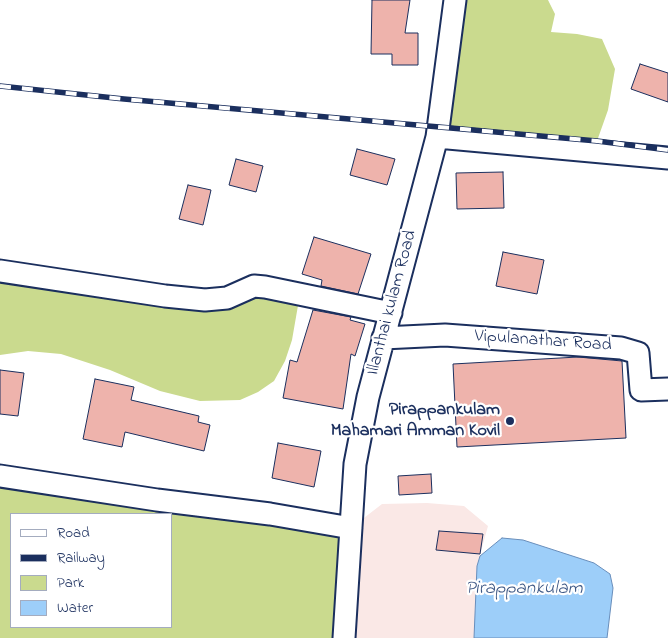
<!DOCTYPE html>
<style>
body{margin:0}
#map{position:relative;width:668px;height:638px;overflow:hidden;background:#fff;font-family:"Indie Flower",sans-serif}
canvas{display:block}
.legend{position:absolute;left:10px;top:513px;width:162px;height:115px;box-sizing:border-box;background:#fff;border:1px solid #a4acbf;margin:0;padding:6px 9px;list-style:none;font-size:15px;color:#1b2f5e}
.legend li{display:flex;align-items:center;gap:10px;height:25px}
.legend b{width:25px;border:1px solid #a4acbf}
</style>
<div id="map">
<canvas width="668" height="638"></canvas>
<ul class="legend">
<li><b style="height:6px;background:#fff"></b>Road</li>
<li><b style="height:6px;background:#1b2f5e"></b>Railway</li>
<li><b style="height:14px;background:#cada8e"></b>Park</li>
<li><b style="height:14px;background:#9dcef9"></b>Water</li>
</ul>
</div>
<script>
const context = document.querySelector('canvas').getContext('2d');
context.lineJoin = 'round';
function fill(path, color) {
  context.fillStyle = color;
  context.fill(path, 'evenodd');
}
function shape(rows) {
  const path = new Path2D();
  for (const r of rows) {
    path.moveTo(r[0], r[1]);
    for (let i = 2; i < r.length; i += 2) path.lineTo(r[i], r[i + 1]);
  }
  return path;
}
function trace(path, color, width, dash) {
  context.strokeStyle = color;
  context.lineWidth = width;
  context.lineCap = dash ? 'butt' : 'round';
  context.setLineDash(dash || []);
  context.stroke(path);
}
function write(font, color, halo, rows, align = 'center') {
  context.font = font + ' "Indie Flower",sans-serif';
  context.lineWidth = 4.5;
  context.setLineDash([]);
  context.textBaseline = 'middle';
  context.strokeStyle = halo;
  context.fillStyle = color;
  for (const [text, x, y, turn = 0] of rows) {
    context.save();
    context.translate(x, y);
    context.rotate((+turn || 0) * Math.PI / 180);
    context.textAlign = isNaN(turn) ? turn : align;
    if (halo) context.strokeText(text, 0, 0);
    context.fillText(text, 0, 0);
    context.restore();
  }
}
fill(shape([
 [427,503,464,506,488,526,477,566,474,638,344,638,351,528,382,504]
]), '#fae8e6');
fill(shape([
 [457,0,548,0,555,14,551,32,577,34,602,39,615,69,608,110,597,141,438,127],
 [0,271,227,298,300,294,292,340,285,361,274,381,258,392,240,400,200,401,160,391,110,370,61,354,28,351,0,355],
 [0,476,351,528,344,638,0,638],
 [11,514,171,514,171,627,11,627]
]), '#cada8e');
const water = shape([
 [502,538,523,540,594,563,610,574,613,588,607,638,474,638,477,566,480,556,502,538]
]);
fill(water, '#9dcef9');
trace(water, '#698ebb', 1);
const building = shape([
 [372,0,410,0,405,33,418,33,418,65,392,65,392,54,371,54,372,0],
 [640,64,668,73,668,102,631,89,640,64],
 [357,149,395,159,387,185,350,175,357,149],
 [236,159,263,166,256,192,229,185,236,159],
 [503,172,504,208,457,209,456,173,503,172],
 [188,185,211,190,203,225,179,219,188,185],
 [314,237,371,254,358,294,321,286,322,280,302,274,314,237],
 [503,252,544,260,537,294,496,286,503,252],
 [313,310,351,317,350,320,365,324,355,356,351,354,343,409,283,398,290,360,297,362,313,310],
 [578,357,622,361,626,438,457,447,453,364,578,357],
 [0,370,24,373,18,416,0,414,0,370],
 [95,379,134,387,131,400,199,416,198,422,210,425,204,451,125,432,122,447,83,439,95,379],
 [278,443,321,451,314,487,272,478,278,443],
 [431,474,432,493,399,495,398,476,431,474],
 [439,531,483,534,480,554,436,550,439,531]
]);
fill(building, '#eeb3ac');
trace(building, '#1b2f5e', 1);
const street = shape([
 [437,137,668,158],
 [0,271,165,296,205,300,227,298,254,286,265,287,391,313],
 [383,338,445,335,621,348,638,353,641,390,668,389],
 [0,476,157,500,270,514,351,528],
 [344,638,355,464,368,397,437,137,455,0]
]);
trace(street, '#1b2f5e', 25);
trace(street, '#fff', 21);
const rail = shape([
 [0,86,124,99,597,141,668,150]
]);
trace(rail, '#1b2f5e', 5.5);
trace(rail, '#fff', 4, [11]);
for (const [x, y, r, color] of [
 [510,421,5,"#1b2f5e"]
]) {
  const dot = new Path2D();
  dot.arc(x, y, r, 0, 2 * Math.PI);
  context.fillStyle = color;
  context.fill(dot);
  trace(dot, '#fff', 2);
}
write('18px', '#1b2f5e', '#fff', [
 ["Illanthai kulam Road",393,303,-75],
 ["Vipulanathar Road",543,342,4]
]);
write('bold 18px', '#1b2f5e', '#fff', [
 ["Pirappankulam",500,411],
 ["Mahamari Amman Kovil",500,432]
], 'right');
write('italic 19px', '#3c5785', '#fff', [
 ["Pirappankulam",524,590]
]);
</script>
